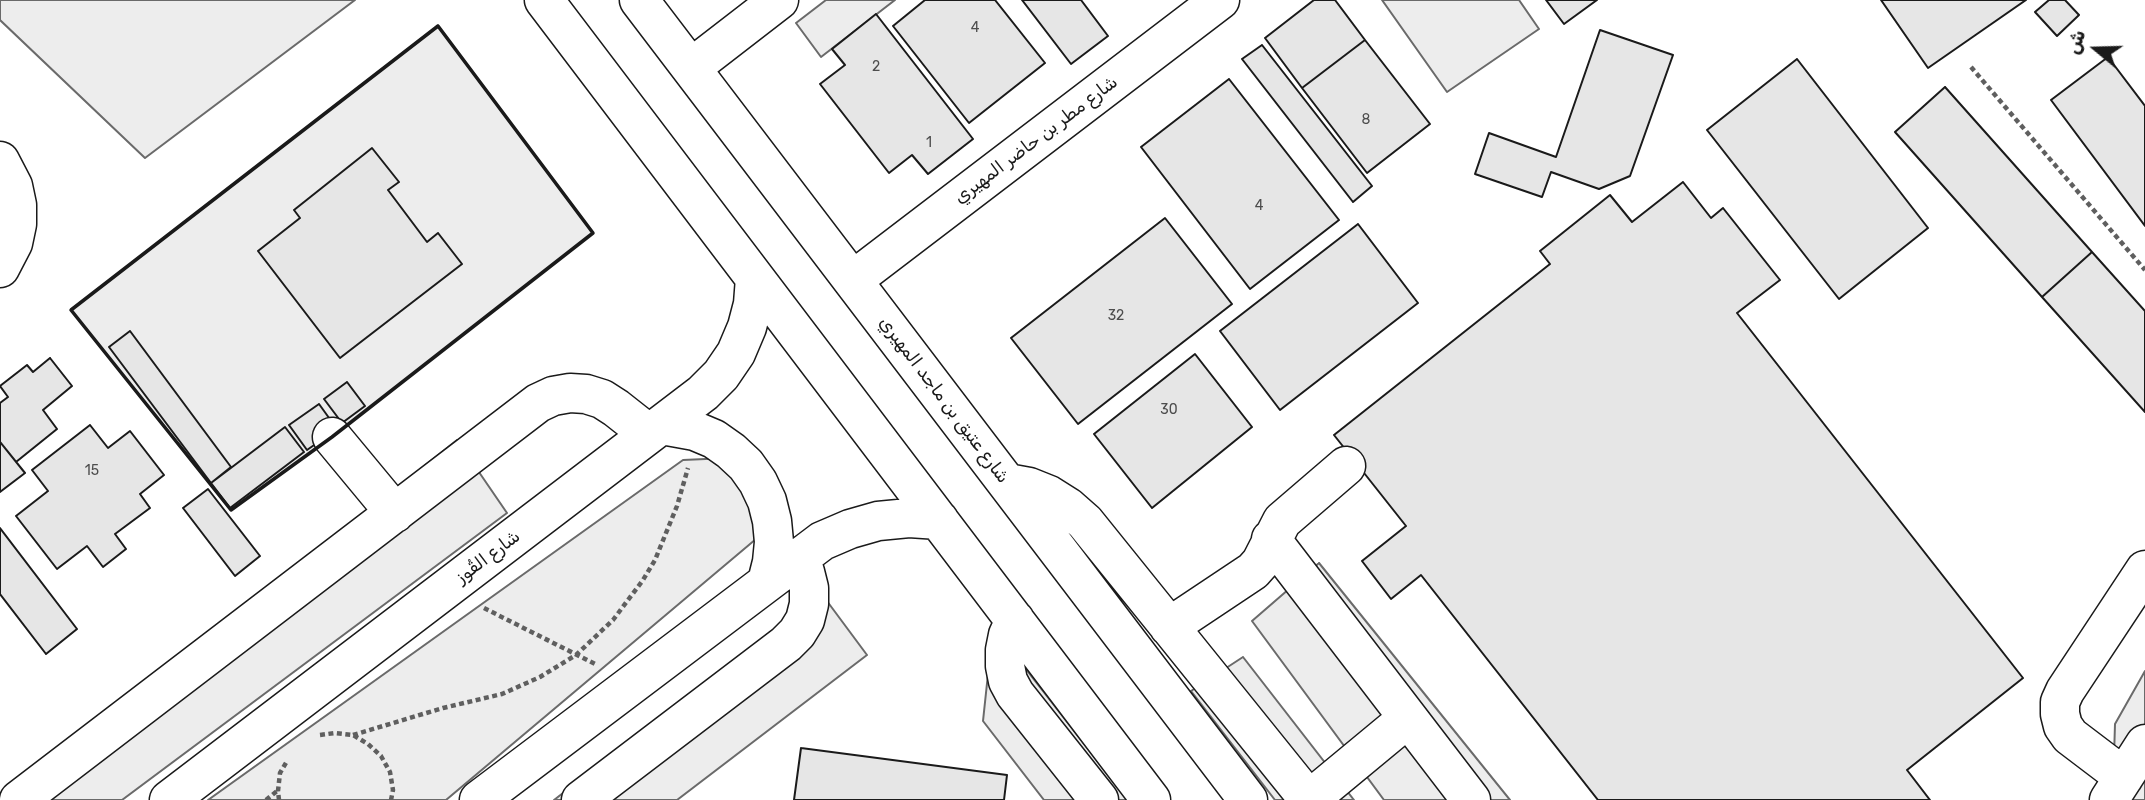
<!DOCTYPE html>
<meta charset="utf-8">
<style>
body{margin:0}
#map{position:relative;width:2145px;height:800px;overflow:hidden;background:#fff;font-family:Rubik,Vazirmatn,sans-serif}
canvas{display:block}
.north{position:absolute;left:2061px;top:14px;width:70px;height:70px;-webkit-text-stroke:5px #fff;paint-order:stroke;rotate:289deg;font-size:19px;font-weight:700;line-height:28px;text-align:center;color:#1a1a1a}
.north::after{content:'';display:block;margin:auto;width:24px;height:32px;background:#1a1a1a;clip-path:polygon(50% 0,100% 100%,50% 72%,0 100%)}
</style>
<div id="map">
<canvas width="2145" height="800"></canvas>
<div class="north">ش</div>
</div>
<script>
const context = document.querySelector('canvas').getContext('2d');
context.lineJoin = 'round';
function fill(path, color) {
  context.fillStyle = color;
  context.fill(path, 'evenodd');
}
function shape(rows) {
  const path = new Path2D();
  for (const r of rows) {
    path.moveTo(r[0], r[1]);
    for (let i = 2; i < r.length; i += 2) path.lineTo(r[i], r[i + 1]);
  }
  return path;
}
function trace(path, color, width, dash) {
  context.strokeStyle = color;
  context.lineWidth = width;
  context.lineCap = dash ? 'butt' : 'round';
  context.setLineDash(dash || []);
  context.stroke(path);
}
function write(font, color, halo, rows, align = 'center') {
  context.font = font + ' Rubik,Vazirmatn,sans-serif';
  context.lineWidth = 5;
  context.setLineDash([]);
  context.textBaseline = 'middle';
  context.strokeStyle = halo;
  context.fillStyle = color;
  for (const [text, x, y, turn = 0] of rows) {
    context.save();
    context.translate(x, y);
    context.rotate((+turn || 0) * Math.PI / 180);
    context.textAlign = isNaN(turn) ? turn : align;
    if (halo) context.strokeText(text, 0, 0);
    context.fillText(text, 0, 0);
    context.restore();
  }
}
const built = shape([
 [0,0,355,0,145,158,0,20,0,0],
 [826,0,895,0,821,57,796,23,826,0],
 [1382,0,1519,0,1539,29,1447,92,1382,0],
 [438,26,593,233,332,437,231,510,71,310,438,26],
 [457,440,507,513,122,800,3,800,457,440],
 [728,458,757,486,756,539,446,800,208,800,683,460,728,458],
 [1319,563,1510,800,1384,800,1252,621,1319,563],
 [821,593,867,655,677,800,554,800,821,593],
 [993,627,1128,800,1044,800,983,721,993,627],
 [1243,657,1354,800,1275,800,1191,691,1243,657],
 [2145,671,2145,800,2107,800,2113,790,2115,724,2145,671]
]);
fill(built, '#ededed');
trace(built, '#6a6a6a', 2);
const building = shape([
 [925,0,995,0,1045,63,969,123,893,26,925,0],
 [1022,0,1081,0,1108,36,1071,64,1022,0],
 [1314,0,1335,0,1365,40,1302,88,1265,38,1314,0],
 [1546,0,1597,0,1564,24,1546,0],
 [1881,0,2026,0,1928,68,1881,0],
 [2049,0,2065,0,2079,15,2057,36,2035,12,2049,0],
 [876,14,973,139,928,174,912,155,889,173,820,84,845,65,832,49,876,14],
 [1600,30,1673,55,1630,176,1599,189,1551,172,1542,197,1475,174,1489,133,1556,157,1600,30],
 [1365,40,1430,124,1367,173,1302,88,1365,40],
 [1262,45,1372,186,1353,202,1242,59,1262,45],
 [2108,57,2145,106,2145,226,2051,100,2108,57],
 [1797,59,1928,228,1839,299,1707,130,1797,59],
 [1229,79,1339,220,1250,289,1141,147,1229,79],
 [1945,87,2092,252,2042,297,1895,132,1945,87],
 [372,148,399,182,388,190,427,242,438,233,462,264,340,358,258,251,300,218,294,210,372,148],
 [1683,182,1711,218,1723,208,1780,280,1737,313,2023,678,1907,770,1930,800,1598,800,1421,575,1391,599,1362,561,1406,526,1334,435,1550,264,1540,251,1610,195,1632,222,1683,182],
 [1165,218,1232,304,1078,424,1011,338,1165,218],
 [1358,224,1418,303,1280,410,1220,331,1358,224],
 [2092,252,2145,311,2145,412,2042,297,2092,252],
 [130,331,231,467,211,483,109,347,130,331],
 [1195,354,1252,427,1152,508,1094,434,1195,354],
 [50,358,72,386,43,410,57,429,16,462,0,442,0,403,8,397,0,386,27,365,33,372,50,358],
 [347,382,365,406,342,423,324,399,347,382],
 [319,404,337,429,307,450,289,425,319,404],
 [90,425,108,448,130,431,164,475,140,494,150,508,115,534,126,549,103,567,87,546,57,569,16,516,48,491,32,470,90,425],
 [285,427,304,452,230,508,211,483,285,427],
 [0,442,25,473,0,492,0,442],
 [208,489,260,556,235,576,183,508,208,489],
 [0,528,77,629,46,654,0,594,0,528],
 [801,748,1007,775,1004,800,794,800,801,748]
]);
fill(building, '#e6e6e6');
trace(building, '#1a1a1a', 2);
const minor = shape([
 [544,0,1151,800],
 [639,0,1248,800],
 [691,68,779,0],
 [0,161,13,186,17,205,17,224,13,243,0,268],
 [853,280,1220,0],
 [662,425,695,431,714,439,731,451,746,465,758,482,767,501,772,521,774,542,772,562,767,582],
 [332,437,395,513],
 [1007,483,1029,487,1049,495,1068,507,1085,522,1309,800],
 [1271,539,1471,800],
 [1015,620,1008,635,1005,650,1005,666,1008,681,1015,694,1099,800],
 [1169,627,1253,571,1261,562,1282,521,1346,466],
 [2124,777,2070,736,2063,726,2060,714,2060,702,2065,691,2145,570],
 [19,800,538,403,553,396,570,393,586,394,602,399,616,408,649,434],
 [169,800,703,393,721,375,736,353,747,327,753,304,755,278],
 [479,800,822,541,850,529,878,521,909,518,939,520],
 [581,800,786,644,797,633,805,620,809,604,809,588,805,572,797,558],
 [1309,800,1408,718],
 [2109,800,2145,744]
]);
trace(minor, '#1a1a1a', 41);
trace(shape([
 [1971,67,2145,270],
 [484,608,595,664],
 [320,735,335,733,353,735,368,744,381,756,390,772,393,790,391,800],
 [353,735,443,708,502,694,540,677,576,655,613,620,643,580,655,560,677,506,688,468],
 [266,800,277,791],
 [279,800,278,791,280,773,287,761]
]), '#5f5f5f', 4.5, [5, 3.5]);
trace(minor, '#fff', 38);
trace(shape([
 [438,26,593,233,332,437,231,510,71,310,438,26]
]), '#1a1a1a', 3.5);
write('14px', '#4d4d4d', null, [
 ["4",975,28],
 ["2",876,67],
 ["8",1366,120],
 ["1",929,143],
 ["4",1259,206],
 ["32",1116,316],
 ["30",1169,410],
 ["15",92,471]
]);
write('18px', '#1a1a1a', '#fff', [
 ["شارع مطر بن حاضر المهيري",1036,140,-37],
 ["شارع عتيق بن ماجد المهيري",944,400,53],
 ["شارع القُوز",488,557,-37]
]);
</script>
